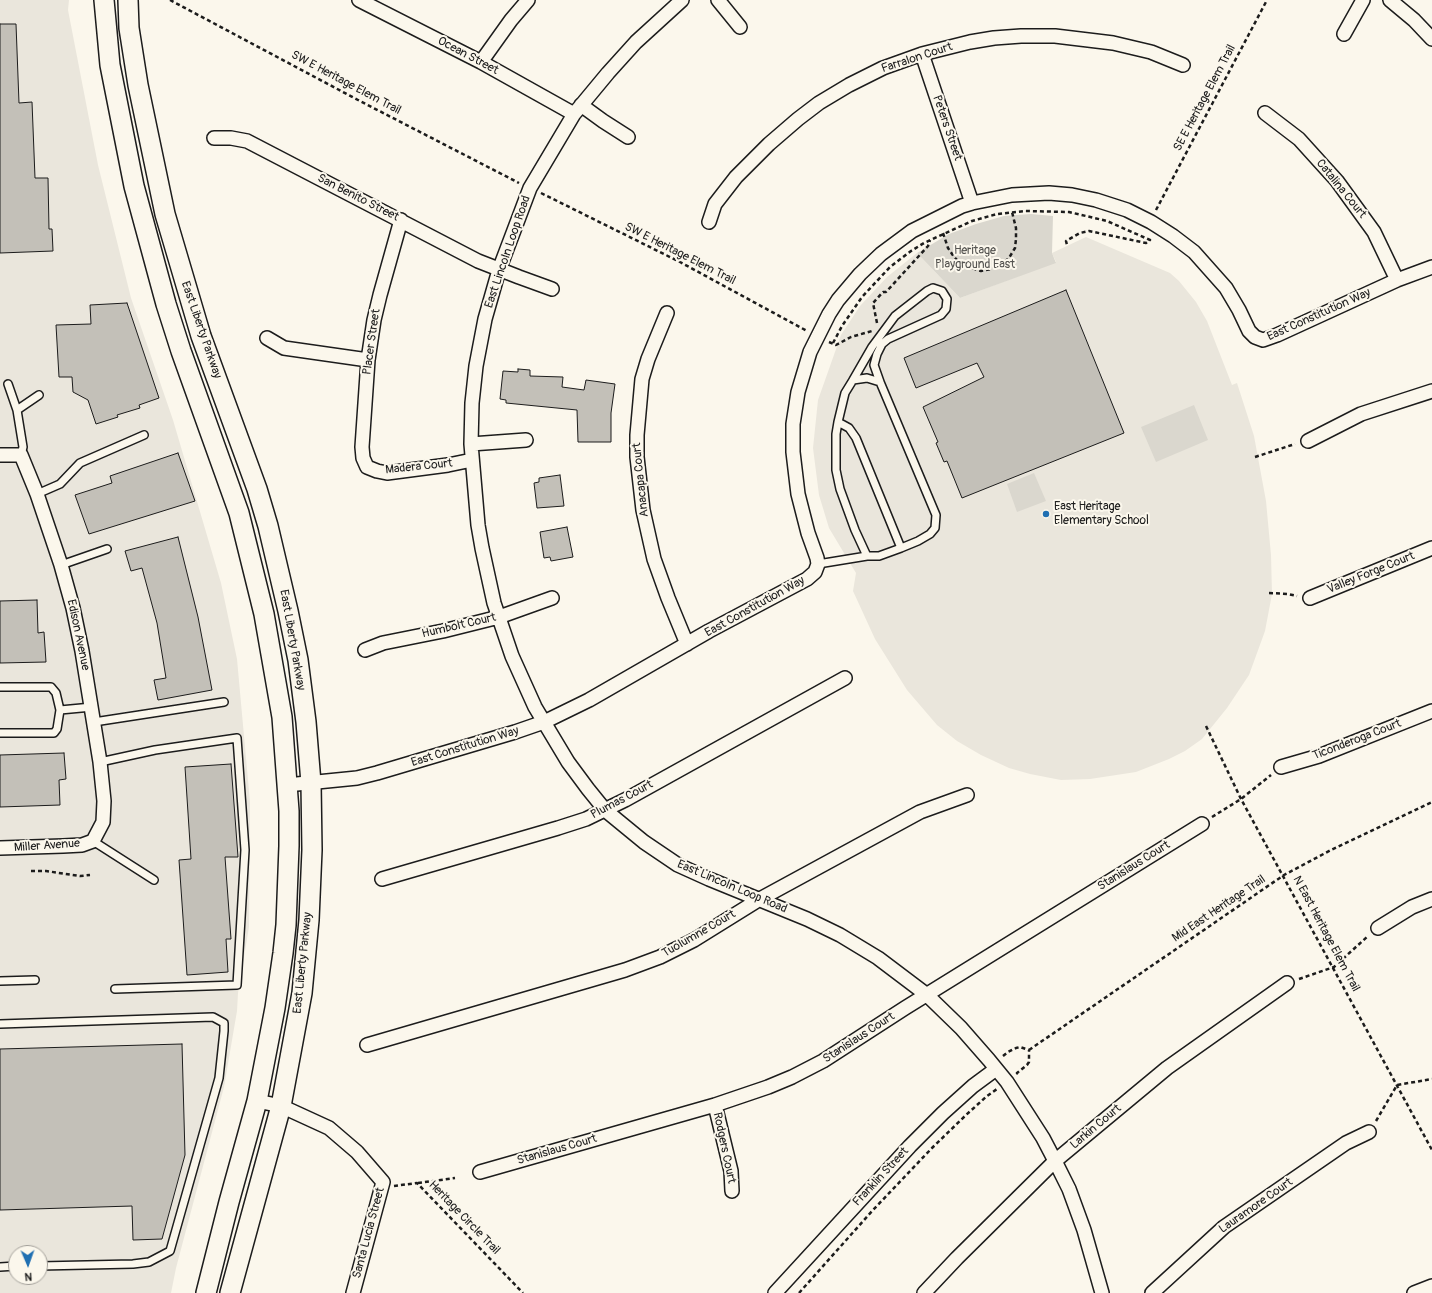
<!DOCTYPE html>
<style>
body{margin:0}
#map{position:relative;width:1432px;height:1293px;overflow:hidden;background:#fbf7ec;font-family:Pangolin,sans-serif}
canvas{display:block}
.north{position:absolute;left:8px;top:1245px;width:40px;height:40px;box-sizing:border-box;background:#fbf7ec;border:1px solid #a29f99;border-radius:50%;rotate:178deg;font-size:11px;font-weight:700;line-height:16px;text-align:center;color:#1c1c1c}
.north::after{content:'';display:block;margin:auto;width:14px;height:18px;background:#1f6fb2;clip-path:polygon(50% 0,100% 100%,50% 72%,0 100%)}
</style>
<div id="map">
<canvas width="1432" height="1293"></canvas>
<div class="north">N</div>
</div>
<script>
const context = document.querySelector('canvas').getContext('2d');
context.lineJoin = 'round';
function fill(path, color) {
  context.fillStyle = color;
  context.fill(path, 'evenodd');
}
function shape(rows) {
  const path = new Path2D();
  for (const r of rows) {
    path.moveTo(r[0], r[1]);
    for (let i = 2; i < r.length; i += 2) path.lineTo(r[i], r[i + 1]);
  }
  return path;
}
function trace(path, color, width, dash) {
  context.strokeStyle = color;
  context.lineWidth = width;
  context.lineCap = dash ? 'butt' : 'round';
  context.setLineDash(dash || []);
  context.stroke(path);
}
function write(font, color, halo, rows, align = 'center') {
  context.font = font + ' Pangolin,sans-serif';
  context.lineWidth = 4;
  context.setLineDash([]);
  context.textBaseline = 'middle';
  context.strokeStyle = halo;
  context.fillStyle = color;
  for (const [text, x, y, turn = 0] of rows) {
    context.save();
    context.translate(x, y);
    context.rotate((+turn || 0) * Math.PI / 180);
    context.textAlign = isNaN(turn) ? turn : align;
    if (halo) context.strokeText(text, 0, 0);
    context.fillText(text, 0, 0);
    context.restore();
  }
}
fill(shape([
 [0,0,69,0,68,10,98,165,131,298,173,420,221,583,237,659,250,802,249,927,238,993,237,1011,224,1087,176,1268,171,1293,0,1293],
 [16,1253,40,1253,40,1277,16,1277],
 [1086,237,1170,273,1179,281,1196,302,1207,321,1232,385,1237,383,1254,436,1266,501,1271,555,1272,594,1265,631,1249,675,1227,708,1202,739,1185,751,1169,759,1136,772,1090,779,1061,780,1030,774,1009,768,981,755,957,741,937,725,907,690,875,639,853,591,856,573,829,528,819,495,813,448,818,400,841,335,860,306,887,277,917,253,960,298,1056,262,1052,253]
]), '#eae6dc');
fill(shape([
 [1031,214,1053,216,1052,253,1056,263,960,298,917,253,949,234,976,224,1004,216],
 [1194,405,1208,440,1156,462,1141,427],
 [1034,473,1046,501,1017,512,1007,484]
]), '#dad7ce');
const building = shape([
 [0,24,16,24,19,103,32,102,35,178,48,178,49,229,52,229,53,251,0,253,0,24],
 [1066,290,1124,433,962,498,947,461,944,462,936,443,938,442,923,407,984,377,977,363,916,388,904,358,1066,290],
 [127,303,159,398,139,405,140,408,117,415,118,417,96,424,88,400,73,392,72,377,59,377,56,325,91,324,90,305,127,303],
 [518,369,530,370,530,376,563,377,562,387,584,390,586,380,615,384,611,413,611,442,578,442,577,410,506,403,506,400,500,399,503,371,518,372,518,369],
 [178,453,195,501,89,534,75,495,112,483,110,476,178,453],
 [560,475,564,506,537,508,534,483,539,482,539,478,560,475],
 [567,527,573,557,551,561,550,557,544,558,540,532,567,527],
 [178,537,198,617,212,690,158,700,154,680,166,678,157,623,142,568,131,571,125,551,178,537],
 [37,600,38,633,44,632,46,662,0,663,0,601,37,600],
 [64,753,66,779,59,780,60,805,0,807,0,755,64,753],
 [231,764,238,857,225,857,231,939,226,939,228,972,187,975,179,860,191,859,185,767,231,764],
 [182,1044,185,1155,162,1239,133,1240,132,1206,0,1210,0,1049,182,1044]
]);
fill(building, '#c3c0b8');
trace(building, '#1c1c1c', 1);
const lane = shape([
 [853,380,872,347,895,316,927,291,933,288,942,291,947,299,946,309,941,315,888,339,882,344,877,354,874,365,880,382],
 [8,384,17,410,23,447,21,455],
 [17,410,39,395],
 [838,422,845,393,853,380,867,378,880,382,936,515,935,528,930,534,918,541,901,548],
 [37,494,60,484,80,463,144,435],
 [818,564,867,556,879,556,901,548,856,438,849,428,838,422,836,434,836,470,840,489,855,530,867,556],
 [61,565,107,549],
 [0,687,51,687,56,693,60,710],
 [94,722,224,702],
 [0,733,54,733,57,729,60,710,92,707],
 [100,762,155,750,237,738,245,850,237,985,115,989],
 [93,841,154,880],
 [0,981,35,980],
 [0,1024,213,1017,224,1023,224,1031,219,1078,170,1251,149,1262,133,1264,40,1266],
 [0,1267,16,1266]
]);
const street = shape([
 [359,0,481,62,574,114],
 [682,0,636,42,608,73,574,114,530,188,499,270,485,319,476,366,472,403,471,444,478,525,482,548,494,603,512,656,535,707,568,762,588,789,605,810,644,842,678,865,709,879,807,919,840,935,878,958,927,995,961,1028,989,1060,1007,1082,1043,1138,1055,1161,1069,1189,1084,1230,1102,1293],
 [718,0,740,27],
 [1390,0,1414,20,1432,39],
 [1344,34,1363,0],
 [922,54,972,203],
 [481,62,511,20,528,0],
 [581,105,603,121,628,137],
 [1265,113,1299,139,1337,181,1374,232,1397,280],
 [214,138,231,138,247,141,478,261,519,277,552,289],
 [401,220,380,295,374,320,368,360,362,447,363,458,367,467,377,471,387,473,448,465,472,460],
 [709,222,715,204,736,177,769,144,798,119,819,103,849,85,883,68,922,54,970,42,994,38,1021,36,1055,36,1113,43,1151,52,1183,65],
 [667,313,648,359,642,379,637,435,637,457,643,510,654,559,668,598,687,644],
 [267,338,284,348,368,360],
 [1308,441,1361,414,1432,391],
 [471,444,526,440],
 [0,455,21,455,37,494,61,565,73,608,82,651,100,762,104,801,103,822,93,841,82,845,63,846,0,848],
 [1310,598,1432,548],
 [365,650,383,643,443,631,499,617,552,598],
 [1281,767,1319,756,1432,711],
 [287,785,357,778,377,773,515,732,544,722,589,700,709,631,807,579,815,572,818,564,817,558,808,533,798,494,793,452,793,424,798,392,810,352,829,314,838,300,860,274,881,254,912,231,962,206,972,203,1012,195,1049,193,1072,195,1096,200,1127,210,1151,222,1173,236,1194,252,1226,288,1239,310,1249,331,1255,337,1263,340,1277,335,1397,280,1432,267],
 [382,879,558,828,586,819,625,800,845,678],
 [1378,928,1412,907,1432,899],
 [367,1045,625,970,660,957,694,940,760,899,920,812,967,795],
 [257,1101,281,1106,329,1128,357,1152,383,1182,353,1293],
 [715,1105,731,1171,732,1191],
 [480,1172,715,1105,768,1087,792,1077,823,1061,905,1008,1202,824],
 [775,1293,910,1146,943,1113,973,1086,996,1069],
 [924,1293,957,1258,1055,1161,1167,1068,1287,983],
 [1152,1293,1224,1227,1346,1143,1369,1132],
 [1414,1293,1432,1286]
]);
const secondary = shape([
 [104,0,110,65,134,186,166,304,181,351,239,513,264,614,282,717,289,811,289,846,286,925,283,953,275,1008,257,1101,229,1202,206,1293],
 [128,0,129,28,138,85,165,214,201,336,257,489,268,526,288,611,298,660,306,722,311,783,312,850,309,920,302,993,281,1106,230,1293]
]);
trace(lane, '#1c1c1c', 10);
trace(street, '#1c1c1c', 16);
trace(secondary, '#1c1c1c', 22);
trace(shape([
 [170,0,358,100,519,183],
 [541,193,680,262,807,331],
 [1156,210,1267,0],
 [943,233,948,248,954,257,962,265,981,271,991,269,1001,265,1009,258,1015,248,1016,239,1016,228,1012,212],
 [877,323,873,303,883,292,886,292,928,246,930,240],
 [829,342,836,345,851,337,872,331],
 [833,343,842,326,862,297,890,267,911,251,924,243,972,221,997,214,1025,211,1069,212,1107,221,1150,240,1146,243,1089,231,1080,233,1066,241,1067,245],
 [1255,457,1295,444],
 [1269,593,1288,594,1297,596],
 [1206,726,1241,799,1432,1150],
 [1212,817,1241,799,1271,775],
 [31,871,46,871,80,876,90,875],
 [1299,979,1334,967,1368,936],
 [1029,1050,1284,875,1331,850,1432,802],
 [1003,1056,1008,1052,1016,1048,1020,1047,1029,1050],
 [1018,1074,1017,1073,1027,1065,1029,1062,1029,1050],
 [1376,1121,1397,1085,1432,1079],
 [418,1183,455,1178],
 [394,1186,417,1183,523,1293],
 [799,1293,873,1210,932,1148,966,1115,987,1096,997,1089]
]), '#1c1c1c', 2.5, [4, 3]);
trace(lane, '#fbf7ec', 7);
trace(street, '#fbf7ec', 13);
trace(secondary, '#fbf7ec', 19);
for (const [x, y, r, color] of [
 [1046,514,4,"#1f6fb2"]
]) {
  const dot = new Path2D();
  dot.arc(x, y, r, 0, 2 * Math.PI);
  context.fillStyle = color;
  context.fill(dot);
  trace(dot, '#fbf7ec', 1.5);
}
write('12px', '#1c1c1c', '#fbf7ec', [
 ["Ocean Street",468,56,28],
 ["Farralon Court",917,58,-18],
 ["SW E Heritage Elem Trail",346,83,28],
 ["SE E Heritage Elem Trail",1205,98,-62],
 ["Peters Street",947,128,71],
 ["Catalina Court",1341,189,51],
 ["San Benito Street",358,198,27],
 ["East Lincoln Loop Road",508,252,-71],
 ["SW E Heritage Elem Trail",680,254,27],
 ["East Constitution Way",1319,315,-24],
 ["East Liberty Parkway",201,330,71],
 ["Placer Street",372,342,-82],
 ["Madera Court",419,467,-6],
 ["Anacapa Court",641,480,-96],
 ["Valley Forge Court",1371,573,-22],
 ["East Constitution Way",755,607,-29],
 ["Humbolt Court",459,626,-13],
 ["Edison Avenue",78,635,78],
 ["East Liberty Parkway",292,640,80],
 ["Ticonderoga Court",1357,740,-21],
 ["East Constitution Way",465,747,-17],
 ["Plumas Court",622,800,-28],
 ["Miller Avenue",47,846,-4],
 ["Stanislaus Court",1134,866,-32],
 ["East Lincoln Loop Road",732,887,23],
 ["Mid East Heritage Trail",1219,909,-34],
 ["Tuolumne Court",699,934,-30],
 ["N East Heritage Elem Trail",1326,934,62],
 ["East Liberty Parkway",303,963,-84],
 ["Stanislaus Court",859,1038,-33],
 ["Larkin Court",1096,1127,-40],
 ["Rodgers Court",724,1148,78],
 ["Stanislaus Court",557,1150,-16],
 ["Franklin Street",881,1177,-47],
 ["Lauramore Court",1256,1206,-35],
 ["Heritage Circle Trail",464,1218,46],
 ["Santa Lucia Street",369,1233,-75]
]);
write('12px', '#555451', '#fbf7ec', [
 ["Heritage",975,251],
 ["Playground East",975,265]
]);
write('12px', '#1c1c1c', '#fbf7ec', [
 ["East Heritage",1054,507],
 ["Elementary School",1054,521]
], 'left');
</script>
